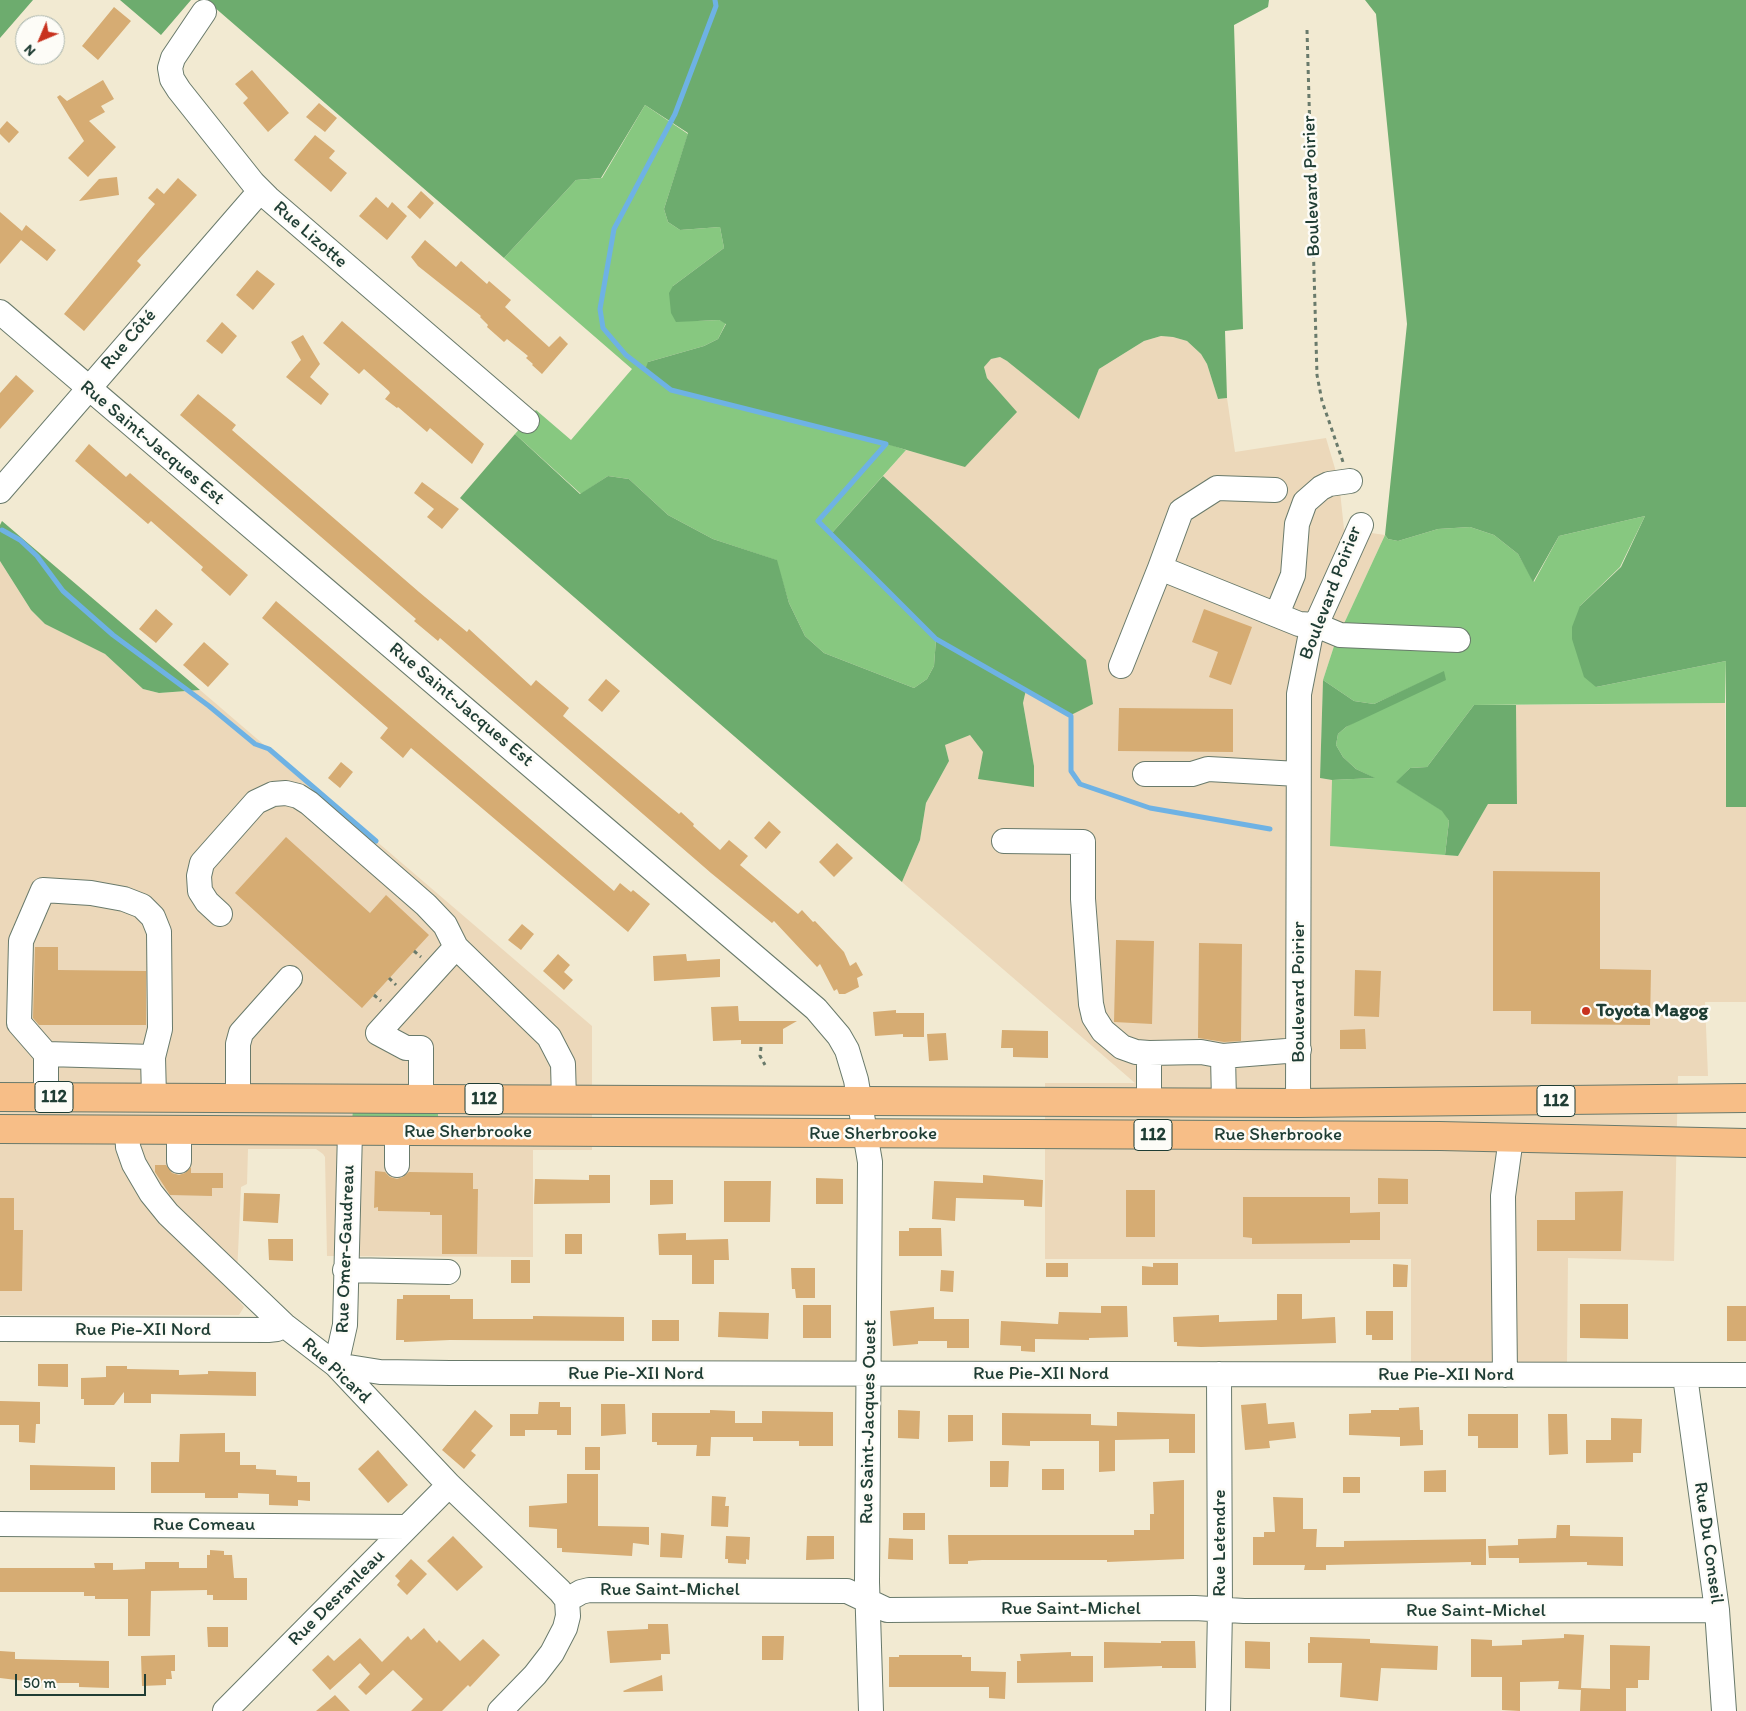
<!DOCTYPE html>
<meta charset="utf-8">
<style>
body{margin:0}
#map{position:relative;width:1746px;height:1711px;overflow:hidden;background:#f2ead2;font-family:Itim,sans-serif}
canvas{display:block}
.north{position:absolute;left:15px;top:15px;width:50px;height:50px;box-sizing:border-box;background:#fdfcf7;border:1px solid #a4b0a9;border-radius:50%;rotate:225deg;font-size:14px;font-weight:700;line-height:20px;text-align:center;color:#1f3d34}
.north::after{content:'';display:block;margin:auto;width:18px;height:22px;background:#c8321e;clip-path:polygon(50% 0,100% 100%,50% 72%,0 100%)}
.scale{position:absolute;left:15px;top:1674px;width:131px;height:22px;box-sizing:border-box;border:2px solid #1f3d34;border-top:0;padding-left:6px;font-size:15px;line-height:18px;white-space:nowrap;color:#1f3d34;-webkit-text-stroke:4px #fdfcf7;paint-order:stroke}
</style>
<div id="map">
<canvas width="1746" height="1711"></canvas>
<div class="north">N</div>
<div class="scale">50 m</div>
</div>
<script>
const context = document.querySelector('canvas').getContext('2d');
context.lineJoin = 'round';
function fill(path, color) {
  context.fillStyle = color;
  context.fill(path, 'evenodd');
}
function shape(rows) {
  const path = new Path2D();
  for (const r of rows) {
    path.moveTo(r[0], r[1]);
    for (let i = 2; i < r.length; i += 2) path.lineTo(r[i], r[i + 1]);
  }
  return path;
}
function trace(path, color, width, dash) {
  context.strokeStyle = color;
  context.lineWidth = width;
  context.lineCap = dash ? 'butt' : 'round';
  context.setLineDash(dash || []);
  context.stroke(path);
}
function write(font, color, halo, rows, align = 'center') {
  context.font = font + ' Itim,sans-serif';
  context.lineWidth = 5;
  context.setLineDash([]);
  context.textBaseline = 'middle';
  context.strokeStyle = halo;
  context.fillStyle = color;
  for (const [text, x, y, turn = 0] of rows) {
    context.save();
    context.translate(x, y);
    context.rotate((+turn || 0) * Math.PI / 180);
    context.textAlign = isNaN(turn) ? turn : align;
    if (halo) context.strokeText(text, 0, 0);
    context.fillText(text, 0, 0);
    context.restore();
  }
}
fill(shape([
 [1161,336,1173,337,1187,341,1201,354,1207,364,1218,399,1227,398,1235,452,1326,438,1339,482,1344,529,1385,535,1335,643,1323,680,1320,778,1332,780,1331,846,1458,856,1488,804,1517,804,1516,705,1725,703,1726,807,1746,807,1746,1002,1705,1002,1708,1076,1678,1076,1674,1261,1568,1258,1567,1363,1411,1363,1411,1259,1045,1259,1045,1083,1135,1083,902,882,920,840,926,803,949,761,945,745,970,734,983,752,1034,766,1023,703,1026,690,1086,660,883,476,906,450,965,466,1016,412,987,378,984,367,990,359,1000,357,1007,361,1079,418,1099,369,1144,341],
 [0,561,31,610,45,624,105,654,143,689,159,693,200,690,592,1026,592,1150,533,1150,533,1257,327,1256,325,1157,323,1154,316,1149,248,1149,247,1184,241,1187,236,1297,244,1307,239,1315,0,1315]
]), '#ecd8ba');
fill(shape([
 [645,105,688,134,664,209,668,222,680,230,720,227,724,248,673,286,697,321,719,320,726,323,718,339,704,346,648,362,906,450,832,533,936,639,934,666,927,679,914,688,824,653,805,636,789,603,776,560,713,539,668,515,629,479,608,476,581,494,515,434,536,410,571,440,632,369,504,258,576,180,602,178],
 [1645,516,1620,567,1580,606,1596,687,1726,661,1725,703,1474,705,1427,767,1410,768,1397,782,1443,811,1449,821,1445,855,1330,846,1332,780,1374,778,1356,769,1343,757,1336,745,1338,734,1346,727,1444,672,1374,704,1354,701,1323,680,1335,643,1385,535,1388,539,1398,541,1438,529,1470,527,1494,535,1518,554,1534,582,1559,536],
 [353,1110,438,1111,438,1121,352,1121]
]), '#87c880');
fill(shape([
 [0,0,33,0,0,38],
 [120,0,191,0,161,35],
 [206,0,1269,0,1268,7,1234,25,1243,329,1225,331,1227,398,1218,399,1207,364,1201,354,1187,341,1173,337,1161,336,1144,341,1099,369,1079,419,1007,361,1000,357,991,359,984,367,987,378,1017,412,965,467,886,444,671,390,645,370,648,362,704,346,718,339,726,324,719,320,676,322,671,313,669,293,673,286,724,248,720,227,680,230,668,222,664,209,688,133,645,105,601,178,576,180,504,258],
 [1365,0,1746,0,1746,807,1726,807,1726,661,1596,687,1584,677,1572,639,1572,627,1580,606,1621,567,1645,516,1559,536,1533,582,1518,554,1494,535,1470,527,1438,529,1398,541,1388,539,1385,535,1407,324,1376,14],
 [515,434,580,494,608,476,629,479,668,515,713,539,777,560,789,603,805,636,824,653,914,688,927,679,934,666,936,639,832,533,883,476,1086,660,1093,704,1071,715,1026,690,1023,703,1034,766,1034,787,978,779,983,752,970,735,945,745,949,761,926,803,920,840,902,882,460,498],
 [2,521,200,690,159,693,143,689,105,654,45,624,31,610,0,561,0,525],
 [1444,671,1446,680,1346,727,1338,734,1336,745,1343,757,1356,769,1375,778,1332,780,1320,778,1323,680,1354,701,1374,704],
 [1474,705,1516,705,1517,804,1488,804,1458,856,1445,855,1449,821,1442,811,1396,782,1410,768,1427,767]
]), '#6dac6e');
trace(shape([
 [715,0,716,6,675,114,614,229,600,309,603,328,626,355,671,390,886,444,818,521,936,639,1071,716,1071,771,1080,784,1150,808,1270,829],
 [2,530,20,540,37,556,63,591,113,635,209,706,255,744,269,749,376,841]
]), '#6eb2e4', 5);
fill(shape([
 [114,7,131,21,98,60,82,46],
 [252,70,289,113,268,132,243,103,248,98,235,84],
 [103,80,114,99,101,106,105,112,89,121,116,147,88,177,68,158,84,141,57,97,60,95,67,101],
 [319,103,337,118,325,132,306,117],
 [7,121,19,132,9,143,0,134,0,129],
 [315,135,335,151,329,158,347,173,331,192,294,160],
 [117,177,119,195,79,201,99,179],
 [178,178,197,195,137,261,141,265,84,331,64,314,155,204,148,198,157,188,164,194],
 [421,191,434,203,420,219,407,207],
 [376,197,388,208,392,202,407,216,387,240,359,216],
 [0,212,22,231,26,225,56,250,47,261,21,240,0,264],
 [425,240,456,267,461,261,487,284,489,281,511,300,505,307,549,347,560,336,568,344,542,374,532,365,533,364,526,358,528,356,507,339,504,342,487,327,488,325,480,317,481,316,418,266,411,257],
 [257,270,275,284,253,310,236,295],
 [342,321,484,444,472,464,430,428,427,432,398,407,397,408,385,399,390,393,389,391,364,369,359,374,323,343],
 [222,322,237,336,222,354,206,341],
 [303,335,320,364,310,377,329,394,321,405,286,377,301,360,291,342],
 [16,375,34,391,0,429,0,393],
 [198,394,236,425,232,430,419,592,467,632,469,629,531,686,536,680,569,708,563,716,679,814,681,812,694,824,693,826,720,850,729,840,748,856,740,865,798,914,802,910,813,922,815,921,844,952,850,966,856,962,863,975,857,978,859,987,845,994,839,994,837,989,834,991,820,964,817,967,774,921,772,923,711,873,440,638,438,641,414,621,416,619,180,415],
 [89,444,126,477,130,473,146,487,248,575,230,596,203,572,201,570,203,567,151,521,148,524,75,461],
 [422,482,459,509,442,529,427,517,434,509,414,493],
 [276,601,614,891,620,883,631,892,633,890,650,904,628,932,411,748,403,758,380,738,388,728,262,618],
 [156,609,173,624,156,643,139,629],
 [1204,609,1252,627,1231,685,1209,677,1218,652,1192,642],
 [204,642,229,664,208,687,183,665],
 [606,679,620,691,602,712,588,700],
 [1119,708,1233,709,1233,752,1118,751],
 [341,762,353,772,340,788,328,778],
 [769,821,781,832,766,849,754,838],
 [286,837,370,913,386,895,429,935,362,1008,235,893],
 [837,843,853,858,834,877,819,862],
 [1493,871,1600,872,1600,969,1651,970,1650,1025,1531,1024,1531,1011,1493,1011],
 [522,924,534,934,521,950,508,940],
 [1116,940,1154,941,1152,1024,1114,1022],
 [1199,943,1242,944,1241,1041,1224,1042,1198,1038],
 [35,947,58,947,58,970,146,971,146,1025,39,1025,33,1018],
 [558,954,570,965,564,972,573,980,564,990,543,971],
 [686,954,687,961,720,959,720,977,654,981,653,956],
 [1355,970,1381,971,1379,1017,1354,1016],
 [738,1006,739,1021,797,1021,783,1029,783,1044,741,1044,741,1040,713,1041,711,1007],
 [896,1010,896,1013,924,1013,924,1037,903,1037,903,1034,875,1036,873,1012],
 [1365,1029,1366,1049,1340,1049,1340,1030],
 [1002,1030,1048,1031,1048,1058,1013,1057,1013,1048,1001,1048],
 [946,1033,948,1060,929,1061,927,1034],
 [155,1165,166,1165,172,1173,179,1175,185,1173,191,1167,191,1173,223,1173,223,1188,212,1188,212,1196,170,1195,155,1172],
 [375,1171,385,1172,390,1177,397,1179,403,1177,409,1172,473,1173,473,1189,478,1189,477,1254,442,1254,442,1215,430,1215,430,1212,378,1211,378,1207,374,1208],
 [589,1175,610,1175,610,1203,534,1204,535,1179,589,1180],
 [983,1175,1043,1180,1042,1207,1024,1206,1024,1200,956,1198,955,1221,932,1219,934,1181,983,1183],
 [816,1178,843,1179,843,1204,816,1204],
 [1378,1178,1408,1179,1408,1204,1378,1204],
 [650,1180,673,1180,673,1204,650,1205],
 [724,1181,771,1181,770,1222,724,1222],
 [1126,1190,1155,1190,1155,1237,1126,1237],
 [1623,1191,1621,1251,1537,1251,1537,1220,1575,1220,1575,1192],
 [244,1193,280,1194,278,1223,243,1221],
 [1243,1197,1350,1197,1350,1213,1380,1212,1380,1240,1350,1240,1350,1243,1252,1244,1252,1238,1243,1237],
 [0,1198,14,1198,14,1230,23,1230,22,1291,0,1291],
 [909,1228,941,1228,942,1256,899,1256,899,1231,909,1231],
 [686,1233,686,1240,728,1239,729,1260,714,1260,714,1284,692,1284,692,1255,659,1255,658,1234],
 [565,1234,582,1234,582,1254,565,1254],
 [268,1239,293,1239,293,1261,269,1260],
 [511,1260,530,1260,530,1283,511,1283],
 [1046,1263,1068,1263,1068,1277,1046,1277],
 [1153,1263,1178,1263,1178,1285,1142,1285,1142,1266,1153,1267],
 [1393,1264,1408,1265,1407,1287,1393,1287],
 [791,1268,815,1268,815,1298,796,1298,795,1289,792,1289],
 [941,1270,954,1271,953,1292,940,1291],
 [1277,1294,1302,1294,1302,1319,1335,1317,1336,1343,1201,1347,1177,1346,1177,1342,1174,1342,1173,1317,1219,1315,1219,1322,1277,1320],
 [403,1295,450,1295,450,1299,473,1299,473,1319,533,1319,533,1316,624,1317,624,1341,450,1340,404,1342,404,1340,396,1340,397,1299,403,1299],
 [1580,1304,1628,1304,1628,1339,1580,1338],
 [803,1305,831,1305,831,1338,803,1338],
 [1101,1306,1127,1306,1128,1337,1089,1338,1089,1340,1035,1339,1035,1352,1021,1351,1021,1346,1000,1345,1001,1321,1058,1324,1059,1312,1101,1313],
 [1727,1306,1746,1306,1746,1341,1727,1341],
 [934,1307,934,1319,969,1319,969,1348,947,1348,947,1341,918,1341,918,1344,893,1346,890,1311],
 [1366,1311,1393,1311,1393,1340,1372,1340,1372,1335,1366,1335],
 [719,1312,769,1313,768,1339,718,1337],
 [652,1320,679,1320,679,1341,652,1341],
 [38,1364,68,1364,68,1387,38,1386],
 [106,1366,127,1366,127,1369,179,1370,179,1375,208,1374,208,1371,256,1372,256,1396,151,1394,151,1403,124,1403,124,1392,114,1405,84,1405,84,1399,81,1399,81,1378,106,1377],
 [0,1401,40,1402,40,1424,36,1424,35,1443,19,1442,19,1425,0,1425],
 [539,1402,560,1402,560,1407,571,1407,571,1435,557,1435,557,1430,525,1430,525,1436,510,1436,510,1414,538,1414],
 [1266,1403,1268,1424,1294,1422,1296,1438,1269,1441,1270,1448,1245,1450,1241,1405],
 [601,1404,625,1404,626,1434,601,1436],
 [1419,1407,1420,1430,1423,1430,1423,1445,1400,1446,1400,1437,1349,1435,1349,1414,1371,1413,1371,1410,1399,1410,1399,1408],
 [475,1410,493,1426,471,1451,476,1455,464,1469,442,1450],
 [710,1410,735,1411,735,1423,762,1423,762,1411,833,1412,833,1446,799,1446,799,1441,753,1441,753,1437,711,1437,710,1456,696,1456,697,1445,657,1445,657,1442,652,1442,652,1413,710,1413],
 [898,1410,920,1411,919,1439,898,1438],
 [1117,1412,1195,1414,1195,1453,1169,1453,1169,1439,1115,1440,1115,1471,1099,1472,1099,1441,1030,1441,1030,1446,1002,1445,1002,1413,1091,1414,1091,1425,1117,1426],
 [1468,1414,1518,1414,1518,1448,1478,1448,1478,1436,1468,1436],
 [1548,1414,1567,1414,1568,1454,1549,1455],
 [948,1415,973,1415,973,1441,948,1442],
 [1611,1418,1642,1419,1641,1453,1633,1453,1633,1462,1586,1463,1586,1440,1611,1440],
 [225,1433,225,1452,240,1452,240,1465,256,1465,256,1469,276,1470,276,1475,297,1476,297,1482,310,1482,310,1501,298,1500,298,1506,269,1505,269,1494,238,1493,238,1498,205,1498,205,1493,151,1493,151,1462,179,1462,180,1434],
 [585,1447,600,1447,600,1470,585,1470],
 [378,1450,408,1485,388,1503,358,1469],
 [990,1461,1009,1461,1008,1487,990,1487],
 [30,1465,115,1467,115,1490,30,1490],
 [1042,1469,1064,1469,1064,1490,1042,1490],
 [1446,1470,1446,1492,1424,1492,1424,1471],
 [567,1474,598,1474,598,1526,649,1527,649,1545,633,1543,632,1556,562,1552,562,1548,557,1548,557,1529,529,1527,529,1506,567,1503],
 [1343,1477,1360,1477,1360,1493,1343,1493],
 [1184,1480,1184,1559,1107,1562,1107,1560,982,1560,968,1561,968,1564,949,1564,948,1535,1134,1535,1134,1530,1150,1530,1150,1514,1154,1514,1153,1482],
 [712,1496,726,1497,725,1506,729,1506,728,1527,711,1526],
 [1273,1497,1303,1498,1303,1529,1317,1529,1316,1547,1344,1547,1344,1541,1486,1539,1486,1565,1471,1565,1471,1562,1326,1565,1326,1570,1304,1570,1305,1565,1253,1565,1253,1537,1264,1537,1264,1532,1275,1532],
 [903,1513,925,1513,925,1530,903,1530],
 [1557,1525,1570,1525,1570,1536,1623,1537,1623,1566,1587,1565,1587,1562,1519,1563,1519,1558,1489,1558,1488,1546,1518,1545,1518,1539,1556,1538],
 [661,1533,684,1535,682,1558,660,1557],
 [453,1536,483,1567,457,1591,427,1561],
 [726,1536,750,1537,749,1560,746,1559,746,1564,728,1563,728,1559,725,1559],
 [807,1536,834,1536,834,1559,806,1560],
 [889,1538,913,1539,913,1560,888,1559],
 [210,1550,224,1551,224,1555,232,1555,234,1578,247,1578,247,1600,213,1600,213,1595,207,1595,207,1590,151,1591,150,1636,128,1636,128,1599,95,1599,95,1596,84,1596,84,1592,0,1592,0,1568,95,1568,94,1563,113,1563,113,1570,145,1569,145,1562,179,1562,179,1568,207,1568,207,1555,210,1555],
 [411,1559,427,1574,407,1595,397,1585,400,1581,395,1576],
 [648,1624,668,1624,670,1654,661,1654,661,1660,610,1663,607,1631,648,1629],
 [207,1627,228,1627,228,1647,208,1647],
 [424,1628,437,1643,439,1640,460,1661,483,1639,500,1655,470,1687,468,1685,442,1711,411,1711,423,1699,393,1670,366,1695,358,1687,370,1674,360,1663,330,1690,312,1670,328,1655,334,1661,360,1638,382,1662,408,1636,411,1640],
 [1564,1634,1584,1635,1581,1688,1610,1689,1610,1645,1650,1646,1649,1680,1638,1680,1638,1688,1626,1688,1626,1711,1580,1711,1581,1690,1558,1689,1559,1681,1520,1682,1520,1711,1502,1710,1502,1677,1471,1677,1471,1639,1492,1640,1492,1646,1522,1645,1522,1640,1564,1638],
 [762,1636,784,1636,783,1660,762,1660],
 [1310,1637,1370,1639,1370,1643,1438,1646,1437,1670,1381,1668,1378,1701,1340,1697,1342,1663,1308,1663,1308,1643,1310,1643],
 [1161,1641,1195,1641,1196,1668,1162,1668,1162,1666,1104,1668,1104,1642,1161,1643],
 [1245,1641,1270,1642,1270,1669,1245,1668],
 [0,1651,15,1652,15,1659,109,1661,109,1688,79,1687,79,1683,41,1683,0,1678],
 [1071,1652,1071,1656,1093,1656,1093,1682,1017,1683,1017,1661,1021,1661,1020,1654],
 [175,1655,175,1671,171,1671,172,1679,166,1679,166,1685,142,1686,141,1656],
 [899,1655,962,1655,962,1657,971,1657,971,1671,1006,1672,1005,1699,989,1698,989,1687,889,1687,889,1657,899,1657],
 [662,1675,663,1691,624,1692,623,1691],
 [335,1695,350,1711,316,1711]
]), '#d6ac73');
const minor = shape([
 [204,12,173,58,170,68,172,79,179,90,253,183,268,198,527,421],
 [0,312,816,1009,839,1036,847,1050,856,1080,870,1162,867,1582,871,1711],
 [0,491,260,191],
 [1160,568,1181,511,1217,488,1275,490],
 [1277,614,1293,575,1297,524,1305,502,1321,488,1329,484,1350,481],
 [1121,666,1160,568,1299,624,1316,625,1340,635,1458,640],
 [1145,774,1192,774,1208,769,1298,774],
 [1004,841,1083,842,1083,899,1091,1004,1094,1017,1103,1031,1122,1047,1136,1052,1149,1053],
 [220,914,207,902,200,891,199,876,202,863,256,802,273,794,286,793,298,796,309,803,426,905,445,925,456,947],
 [46,1054,19,1023,21,941,43,890,91,893,124,899,142,906,153,917,159,932,160,1029,153,1057],
 [1223,1056,1299,1050],
 [46,1097,46,1054,153,1057,154,1097],
 [238,1098,238,1044,241,1033,290,978],
 [421,1099,421,1048,406,1048,378,1033,456,947,549,1037,563,1064,564,1100],
 [1149,1102,1149,1053,1201,1052,1223,1056,1224,1102],
 [1298,1103,1299,694,1310,638,1361,525],
 [127,1130,128,1147,134,1164,151,1193,168,1214,284,1325,336,1365,449,1485,560,1591,567,1600,568,1616,565,1628,552,1653,535,1675,500,1711],
 [397,1132,397,1165],
 [179,1161,179,1130],
 [345,1270,448,1272],
 [0,1329,268,1330,277,1329,284,1325],
 [336,1365,380,1372,450,1373,1746,1375],
 [336,1365,345,1325,350,1132],
 [1505,1375,1503,1196,1511,1138],
 [1685,1376,1717,1610,1724,1711],
 [0,1524,407,1527],
 [567,1600,581,1592,589,1590,847,1591,887,1610,1195,1608,1244,1611,1717,1610],
 [225,1711,449,1485],
 [1218,1711,1220,1610,1219,1374]
]);
const major = shape([
 [0,1097,1298,1103,1746,1098],
 [0,1129,1440,1136,1746,1143]
]);
trace(minor, '#697a6b', 26);
trace(major, '#697a6b', 30);
trace(shape([
 [1307,30,1317,375,1322,401,1343,462],
 [414,951,421,957],
 [389,978,396,985],
 [374,995,381,1001],
 [761,1047,760,1056,765,1065]
]), '#697a6b', 3, [4, 4]);
trace(minor, '#fff', 24);
trace(major, '#f7be87', 28);
for (const [x, y, r, color] of [
 [1586,1011,5,"#c8321e"]
]) {
  const dot = new Path2D();
  dot.arc(x, y, r, 0, 2 * Math.PI);
  context.fillStyle = color;
  context.fill(dot);
  trace(dot, '#fdfcf7', 2);
}
for (const [x, y, w] of [
 [54,1097,38],
 [484,1099,38],
 [1556,1101,38],
 [1153,1135,38]
]) {
  const box = new Path2D();
  box.roundRect(x - w / 2, y - 15.5, w, 31, 4);
  context.fillStyle = '#fdfcf7';
  context.fill(box);
  trace(box, '#1f3d34', 1);
}
write('bold 18px', '#1f3d34', null, [
 ["112",54,1097],
 ["112",484,1099],
 ["112",1556,1101],
 ["112",1153,1135]
]);
write('19px', '#1f3d34', '#fdfcf7', [
 ["Boulevard Poirier",1312,186,-92],
 ["Rue Lizotte",310,235,41],
 ["Rue Côté",129,340,-49],
 ["Rue Saint-Jacques Est",152,443,40],
 ["Boulevard Poirier",1331,593,-69],
 ["Rue Saint-Jacques Est",461,705,40],
 ["Boulevard Poirier",1299,992,-90],
 ["Rue Sherbrooke",468,1132],
 ["Rue Sherbrooke",873,1134],
 ["Rue Sherbrooke",1278,1135],
 ["Rue Omer-Gaudreau",346,1249,-88],
 ["Rue Pie-XII Nord",143,1330],
 ["Rue Picard",336,1371,43],
 ["Rue Pie-XII Nord",636,1374],
 ["Rue Pie-XII Nord",1041,1374],
 ["Rue Pie-XII Nord",1446,1375],
 ["Rue Saint-Jacques Ouest",869,1422,-89],
 ["Rue Comeau",204,1525],
 ["Rue Letendre",1220,1543,-90],
 ["Rue Du Conseil",1708,1543,82],
 ["Rue Saint-Michel",670,1590],
 ["Rue Desranleau",337,1598,-45],
 ["Rue Saint-Michel",1071,1609],
 ["Rue Saint-Michel",1476,1611]
]);
write('bold 19px', '#1f3d34', '#fdfcf7', [
 ["Toyota Magog",1596,1011]
], 'left');
</script>
